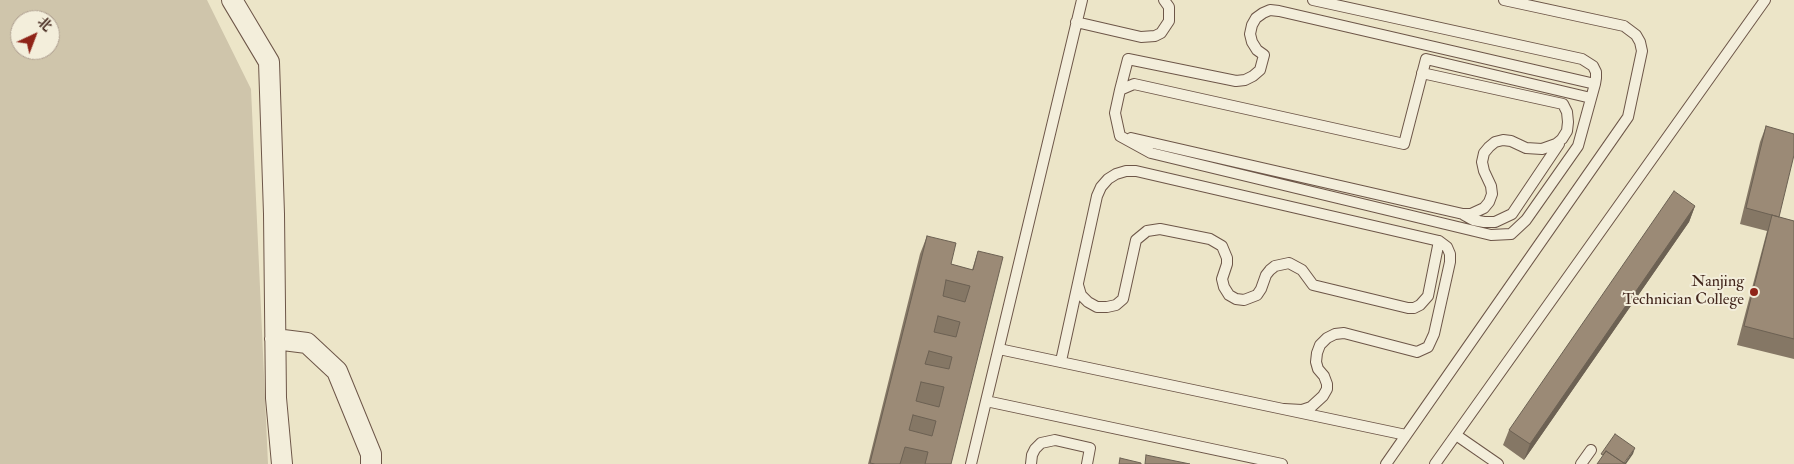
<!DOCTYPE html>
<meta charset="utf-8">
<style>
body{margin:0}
#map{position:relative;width:1794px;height:464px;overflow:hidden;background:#ece5c8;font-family:"IM FELL Double Pica","Noto Serif SC",serif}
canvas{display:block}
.north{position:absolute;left:10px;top:10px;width:50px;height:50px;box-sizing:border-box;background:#f3eedb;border:1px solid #ad9e8f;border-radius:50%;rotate:43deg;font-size:14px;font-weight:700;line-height:20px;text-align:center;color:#43271d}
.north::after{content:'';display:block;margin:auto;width:18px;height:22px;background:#8f2418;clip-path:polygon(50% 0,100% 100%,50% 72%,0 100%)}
</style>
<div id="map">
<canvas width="1794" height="464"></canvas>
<div class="north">北</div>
</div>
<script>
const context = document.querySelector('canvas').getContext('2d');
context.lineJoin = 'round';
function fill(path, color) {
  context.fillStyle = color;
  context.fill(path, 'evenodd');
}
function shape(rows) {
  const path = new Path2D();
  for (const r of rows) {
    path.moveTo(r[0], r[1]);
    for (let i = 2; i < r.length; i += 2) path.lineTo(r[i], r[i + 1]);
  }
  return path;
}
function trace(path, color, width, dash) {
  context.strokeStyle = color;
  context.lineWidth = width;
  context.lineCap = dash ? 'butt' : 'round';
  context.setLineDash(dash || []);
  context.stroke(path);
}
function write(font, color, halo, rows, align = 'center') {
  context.font = font + ' "IM FELL Double Pica",serif';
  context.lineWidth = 4;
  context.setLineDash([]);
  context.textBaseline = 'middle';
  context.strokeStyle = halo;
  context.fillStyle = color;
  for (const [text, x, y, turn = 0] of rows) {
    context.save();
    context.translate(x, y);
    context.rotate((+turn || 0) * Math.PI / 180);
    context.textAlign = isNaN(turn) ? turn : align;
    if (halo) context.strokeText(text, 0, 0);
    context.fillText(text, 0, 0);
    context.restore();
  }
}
fill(shape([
 [0,0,207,0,251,89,268,464,0,464],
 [20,20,50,20,50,50,20,50]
]), '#cfc5ab');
const service = shape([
 [1313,0,1582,59,1593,66,1596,72,1596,78,1595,84,1578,146,1526,220,1511,234,1491,235,1151,153,1120,136,1115,113,1120,90,1134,84,1404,144,1426,59,1591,98],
 [1076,22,1141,37,1155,36,1161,33,1169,21,1169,7,1164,0],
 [1120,90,1128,59,1236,81,1245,80,1253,76,1260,70,1264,55,1257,50,1252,42,1250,34,1252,25,1256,18,1263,13,1270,10,1279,11,1595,84],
 [1131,138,1463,214,1471,214,1484,208,1489,202,1492,194,1491,186,1484,171,1482,162,1484,153,1489,147,1495,142,1503,140,1511,141,1526,148,1542,149,1556,144,1562,139,1567,131,1568,122,1567,112,1563,104,1422,73],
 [1464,215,1473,220,1484,222,1495,222,1512,214,1559,144],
 [1078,285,1081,295,1088,302,1097,307,1107,307,1116,305,1123,299,1136,240,1147,231,1160,229,1210,239,1222,246,1227,258,1227,264,1222,279,1224,287,1229,295,1236,299,1244,300,1257,295,1261,289,1266,275,1270,270,1275,266,1289,263,1302,270,1313,285,1408,308,1414,308,1420,305,1428,296,1439,241],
 [999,349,1406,435],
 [1061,361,1097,196,1101,187,1108,179,1116,174,1126,171,1136,171,1439,241,1447,247,1450,254,1450,262,1434,334,1428,347,1417,352,1344,333,1335,334,1327,338,1320,345,1317,353,1316,362,1318,369,1324,376,1327,384,1327,389,1323,396,1311,407,1302,410,1284,409],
 [986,401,1282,464],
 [1456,435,1498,464],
 [971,464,1082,0],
 [1031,464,1032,455,1035,449,1041,443,1055,440,1090,448,1087,464],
 [1386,464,1628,117,1642,51,1640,42,1636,35,1624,26,1504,0],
 [1435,464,1765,0],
 [1581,464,1591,450]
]);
const minor = shape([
 [232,0,269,62,274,214,276,398,282,464],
 [275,339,307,343,337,371,371,454,371,464]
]);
trace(service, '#6d5648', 12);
trace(minor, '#6d5648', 22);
trace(service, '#f3eedb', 10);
trace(minor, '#f3eedb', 20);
fill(shape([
 [1766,126,1779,217,1794,221,1794,359,1737,345,1767,231,1740,224,1760,142],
 [1695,206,1689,222,1524,460,1503,445,1509,430],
 [927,236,951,264,972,270,978,251,951,464,868,464,920,254]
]), '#857765');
fill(shape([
 [1695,206,1689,222,1524,460,1530,444],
 [1635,448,1633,454,1626,464,1624,464]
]), '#6c6153');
const building = shape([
 [1766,126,1794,134,1794,155,1779,217,1746,208,1766,126],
 [1674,191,1695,206,1530,444,1509,430,1674,191],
 [1772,215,1794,221,1794,339,1744,326,1772,215],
 [927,236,956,243,951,264,973,270,978,251,1003,257,951,464,925,464,928,452,905,447,900,464,875,464,870,463,927,236],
 [946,280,970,286,965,302,943,296,946,280],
 [938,316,960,322,956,337,934,332,938,316],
 [929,351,952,357,949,369,925,364,929,351],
 [921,382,944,387,939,407,916,401,921,382],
 [913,415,936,421,932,436,909,430,913,415],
 [1615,434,1635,448,1624,463,1606,451,1603,455,1601,454,1615,434],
 [1606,451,1625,464,1597,464,1606,451],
 [1146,455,1190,464,1145,464,1146,455],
 [1120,458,1141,463,1141,464,1119,464,1120,458]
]);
fill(building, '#9b8a76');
trace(building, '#6c6153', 1);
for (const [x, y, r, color] of [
 [1754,292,5,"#8f2418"]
]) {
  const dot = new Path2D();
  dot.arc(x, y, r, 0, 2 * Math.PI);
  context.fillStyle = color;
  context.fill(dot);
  trace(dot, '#f3eedb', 2);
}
write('16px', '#43271d', '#f3eedb', [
 ["Nanjing",1744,283],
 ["Technician College",1744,301]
], 'right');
</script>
